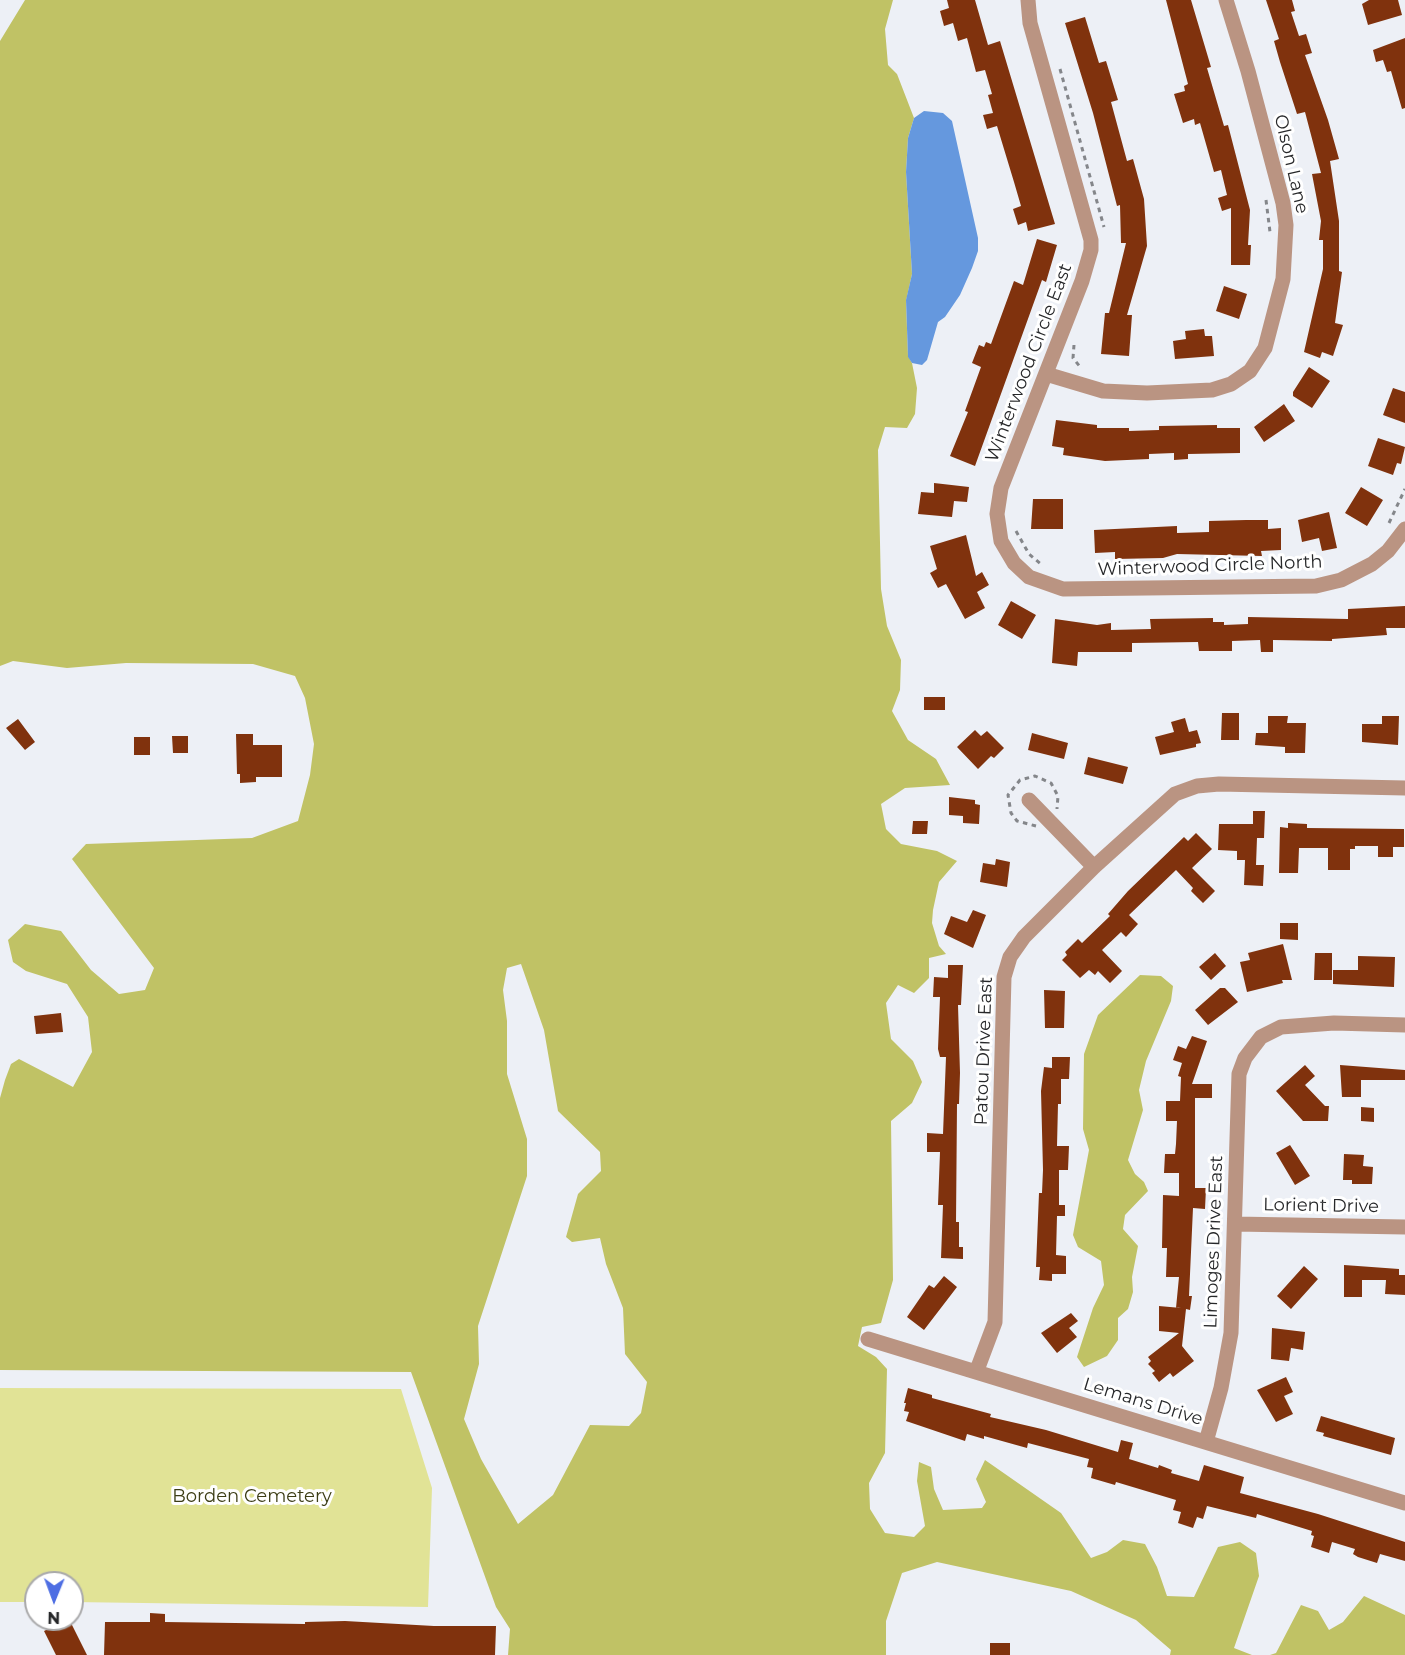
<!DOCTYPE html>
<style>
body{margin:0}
#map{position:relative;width:1405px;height:1655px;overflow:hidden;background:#edf0f6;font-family:Montserrat,sans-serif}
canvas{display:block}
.north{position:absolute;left:24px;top:1571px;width:60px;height:60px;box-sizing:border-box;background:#fff;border:2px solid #a9a9aa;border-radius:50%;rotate:181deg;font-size:16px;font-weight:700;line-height:24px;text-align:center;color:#27282a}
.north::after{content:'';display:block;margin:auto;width:21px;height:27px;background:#4e6ee3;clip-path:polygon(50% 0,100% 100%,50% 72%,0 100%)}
</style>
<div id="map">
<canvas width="1405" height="1655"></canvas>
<div class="north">N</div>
</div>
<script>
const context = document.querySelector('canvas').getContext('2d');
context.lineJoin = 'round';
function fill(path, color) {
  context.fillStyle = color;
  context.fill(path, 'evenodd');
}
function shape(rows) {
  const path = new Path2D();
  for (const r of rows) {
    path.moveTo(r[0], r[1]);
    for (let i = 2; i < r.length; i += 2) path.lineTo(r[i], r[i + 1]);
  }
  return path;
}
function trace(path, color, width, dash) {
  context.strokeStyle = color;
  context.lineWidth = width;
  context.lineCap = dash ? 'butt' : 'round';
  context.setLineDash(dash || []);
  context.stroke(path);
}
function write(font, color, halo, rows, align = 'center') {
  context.font = font + ' Montserrat,sans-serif';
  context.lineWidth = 6;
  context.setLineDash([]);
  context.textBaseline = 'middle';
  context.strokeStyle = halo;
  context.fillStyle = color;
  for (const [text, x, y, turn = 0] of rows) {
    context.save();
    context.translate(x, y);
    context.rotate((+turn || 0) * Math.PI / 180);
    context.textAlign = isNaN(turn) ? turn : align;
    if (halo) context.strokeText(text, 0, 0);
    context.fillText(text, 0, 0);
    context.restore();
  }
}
fill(shape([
 [0,1388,401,1389,432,1488,428,1607,72,1602,72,1583,36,1583,36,1602,0,1602]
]), '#e1e396');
fill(shape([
 [25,0,893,0,885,29,888,65,897,74,914,118,908,138,906,172,912,274,906,301,908,356,912,363,917,388,915,414,907,428,885,427,878,450,881,589,887,626,901,660,900,690,892,711,908,740,936,759,950,785,905,788,881,804,886,829,901,844,937,851,957,861,939,882,933,910,932,923,939,946,946,954,929,958,929,978,914,993,898,985,886,1003,891,1039,913,1061,922,1082,912,1103,891,1121,893,1280,881,1323,862,1327,858,1346,876,1357,887,1369,885,1453,869,1483,870,1509,885,1533,914,1537,925,1526,917,1481,919,1462,931,1467,934,1489,943,1510,982,1508,986,1502,976,1479,985,1460,1061,1513,1091,1558,1107,1552,1123,1540,1145,1544,1157,1567,1167,1596,1194,1597,1218,1547,1240,1542,1256,1553,1259,1576,1234,1648,1252,1655,1170,1655,1171,1650,1136,1620,1071,1591,937,1562,902,1573,886,1621,886,1655,508,1655,510,1629,496,1607,411,1372,0,1370,0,1098,5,1080,11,1064,19,1059,73,1087,92,1052,88,1017,67,984,26,971,13,962,8,940,25,924,61,931,91,970,119,994,145,990,154,968,72,859,86,844,252,838,298,821,310,775,314,744,305,698,295,676,253,664,126,663,67,668,13,661,0,666,0,41],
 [521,964,544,1030,558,1111,600,1152,601,1171,578,1194,566,1237,572,1242,600,1238,606,1264,623,1308,625,1354,647,1382,641,1413,629,1426,590,1425,553,1495,518,1524,481,1459,464,1419,479,1364,478,1326,527,1176,527,1139,507,1074,507,1021,503,990,507,968],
 [1140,975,1161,976,1173,986,1171,1001,1146,1061,1139,1090,1143,1110,1128,1160,1135,1174,1144,1182,1148,1191,1125,1215,1123,1229,1138,1246,1132,1277,1133,1292,1128,1309,1118,1318,1118,1340,1107,1356,1084,1367,1077,1357,1093,1308,1104,1285,1101,1261,1078,1247,1073,1235,1089,1150,1083,1129,1084,1054,1098,1015],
 [1364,1596,1405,1615,1405,1655,1270,1655,1276,1653,1301,1605,1318,1611,1329,1630,1343,1622]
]), '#c0c265');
fill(shape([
 [924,111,943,113,952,121,978,238,978,251,972,268,960,295,945,317,938,322,927,360,922,365,912,363,908,357,906,300,912,274,906,172,908,138,914,118]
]), '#6598de');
fill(shape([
 [947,0,975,0,988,45,1000,41,1055,224,1028,231,1026,222,1018,225,1013,209,1021,206,1014,182,997,126,987,129,983,115,993,113,988,95,992,94,985,70,976,72,967,38,958,41,953,23,944,26,940,11,949,8],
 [1166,0,1191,0,1211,67,1207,68,1224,126,1228,125,1250,210,1248,245,1251,245,1250,265,1231,265,1231,208,1222,211,1218,198,1227,195,1221,170,1214,172,1200,123,1195,125,1194,119,1183,123,1174,94,1185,91,1184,86,1188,84],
 [1266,0,1292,0,1295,11,1291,12,1299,36,1306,34,1312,53,1305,55,1328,120,1339,159,1330,161,1339,221,1339,271,1342,272,1335,323,1343,325,1333,356,1322,352,1320,358,1304,352,1323,269,1323,240,1319,240,1321,221,1312,174,1321,173,1305,112,1297,114,1280,62,1274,41,1279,39],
 [1369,0,1398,0,1402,15,1368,25,1362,4],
 [1085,17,1099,63,1106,61,1118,100,1111,102,1127,161,1133,159,1144,199,1147,246,1127,315,1132,315,1129,356,1101,354,1105,313,1109,313,1126,243,1121,243,1120,205,1117,206,1093,113,1065,23],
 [1405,38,1405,108,1402,109,1391,71,1387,72,1383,60,1376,62,1373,50],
 [1037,239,1057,245,1046,282,1042,280,975,466,950,456,968,412,965,411,981,367,972,363,979,345,984,347,986,342,991,344,1014,281,1023,285],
 [1224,286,1247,294,1239,319,1216,311],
 [1204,329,1205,336,1212,336,1214,356,1175,359,1173,341,1186,339,1185,331],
 [1309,367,1330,381,1312,408,1293,396,1293,392],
 [1393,388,1405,392,1405,423,1383,415],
 [1284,404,1295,421,1264,442,1254,427],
 [1056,420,1097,425,1097,428,1129,428,1129,431,1159,430,1159,426,1217,425,1217,428,1240,428,1240,453,1188,454,1188,459,1174,460,1174,453,1149,454,1149,459,1105,461,1063,455,1064,448,1052,446],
 [1378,438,1405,447,1401,464,1397,463,1393,475,1368,466],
 [934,483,969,487,967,502,954,501,952,517,918,514,921,492,934,493],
 [1361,487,1383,500,1367,526,1345,513],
 [1033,499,1063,499,1063,529,1031,529],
 [1329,512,1337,548,1322,551,1319,538,1302,542,1298,520],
 [1246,520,1268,520,1268,529,1281,528,1281,550,1261,551,1262,556,1177,554,1163,558,1115,559,1115,552,1095,553,1094,530,1177,526,1177,533,1209,532,1209,521],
 [966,535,976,576,982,572,989,585,977,592,985,608,965,619,946,584,938,588,930,573,937,569,930,546],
 [1011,601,1036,615,1022,639,998,625],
 [1405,606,1405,628,1386,628,1387,635,1332,639,1332,641,1273,640,1273,652,1261,652,1260,640,1232,641,1232,651,1199,651,1198,642,1132,643,1132,652,1078,652,1077,666,1052,663,1055,619,1097,625,1111,623,1111,630,1151,629,1150,619,1213,618,1213,622,1224,622,1224,625,1248,624,1248,617,1348,619,1348,609],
 [924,697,945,697,945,710,924,710],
 [1222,713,1239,713,1239,740,1221,740],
 [1268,716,1288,716,1287,723,1306,723,1305,753,1285,753,1285,747,1255,745,1256,733,1268,733],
 [1382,716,1399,716,1398,745,1362,742,1362,724,1382,724],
 [1185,718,1189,732,1197,730,1201,743,1196,744,1196,747,1160,755,1155,737,1174,732,1171,722],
 [18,719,35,742,25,750,6,728],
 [975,730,981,736,987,731,1004,748,994,758,991,756,978,769,957,747],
 [1032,733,1068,743,1064,759,1028,750],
 [236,734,253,734,253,745,282,745,282,777,256,777,256,782,240,783,240,774,237,774],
 [172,736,188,736,188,753,173,753],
 [134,737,150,737,150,755,134,755],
 [1088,757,1128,767,1123,784,1084,774],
 [949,797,975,800,975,804,980,805,979,824,963,823,963,816,949,815],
 [1253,811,1265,811,1264,838,1257,838,1256,865,1264,865,1263,886,1244,885,1245,860,1237,860,1237,851,1218,850,1219,824,1253,824],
 [913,821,928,821,927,834,912,834],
 [1288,823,1307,824,1307,828,1404,829,1404,847,1393,847,1393,857,1378,857,1378,846,1355,846,1355,849,1350,849,1350,870,1328,870,1328,848,1299,848,1298,873,1279,873,1280,827,1288,828],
 [1196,833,1212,849,1192,868,1215,891,1203,903,1191,891,1193,888,1176,870,1129,915,1138,924,1126,937,1121,932,1102,950,1122,971,1110,983,1098,971,1095,975,1089,970,1080,978,1062,960,1067,955,1065,952,1078,939,1082,943,1110,916,1108,914,1128,891,1184,837,1188,841],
 [996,859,1010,862,1007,887,980,882,983,863,995,865],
 [973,910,986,915,973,948,944,934,951,916,967,922],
 [1280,923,1298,923,1298,940,1280,939],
 [1283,944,1292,980,1282,980,1283,983,1247,992,1240,962,1250,960,1248,953],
 [1215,953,1226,966,1211,980,1199,967],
 [1315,953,1332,953,1332,980,1314,980],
 [1358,956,1395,957,1394,987,1333,984,1333,970,1358,970],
 [948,965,963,965,961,1005,958,1005,960,1073,959,1104,957,1104,956,1222,959,1222,959,1247,963,1247,963,1259,941,1258,943,1205,938,1205,940,1152,927,1152,927,1133,943,1134,946,1057,940,1057,938,1049,940,997,933,997,934,977,948,978],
 [1220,988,1225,988,1238,1002,1208,1025,1195,1010],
 [1044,990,1065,991,1064,1028,1045,1028],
 [61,1013,63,1032,36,1034,34,1016],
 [1192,1036,1207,1041,1192,1084,1212,1084,1212,1098,1195,1098,1195,1188,1206,1188,1205,1209,1193,1208,1189,1296,1192,1296,1190,1310,1186,1309,1182,1346,1194,1361,1173,1377,1170,1373,1159,1382,1152,1373,1155,1371,1148,1364,1151,1361,1148,1357,1179,1333,1159,1331,1159,1306,1181,1308,1176,1308,1179,1277,1166,1277,1167,1248,1162,1248,1163,1195,1179,1196,1179,1173,1164,1173,1165,1154,1175,1154,1176,1144,1177,1121,1166,1121,1166,1101,1180,1101,1181,1077,1178,1076,1182,1063,1173,1060,1178,1046,1186,1049],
 [1052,1057,1070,1057,1069,1079,1061,1079,1061,1104,1058,1104,1057,1146,1069,1146,1068,1170,1059,1170,1059,1205,1065,1205,1065,1216,1057,1216,1056,1255,1066,1256,1066,1274,1052,1274,1052,1281,1039,1280,1040,1267,1036,1267,1039,1193,1042,1193,1043,1170,1041,1091,1044,1067,1052,1068],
 [1305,1065,1315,1076,1305,1085,1325,1106,1329,1106,1328,1121,1303,1121,1276,1091],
 [1340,1065,1405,1070,1405,1080,1361,1080,1361,1097,1342,1097],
 [1361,1107,1374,1108,1374,1122,1361,1121],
 [1290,1145,1310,1176,1295,1185,1276,1153],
 [1344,1154,1364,1155,1363,1166,1373,1167,1372,1184,1352,1184,1352,1180,1343,1180],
 [1344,1265,1399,1269,1399,1275,1405,1275,1405,1295,1385,1294,1386,1280,1362,1280,1362,1297,1344,1297],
 [1304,1266,1318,1279,1291,1309,1277,1296],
 [944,1276,957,1287,924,1330,907,1317,929,1285,934,1288],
 [1071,1313,1078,1321,1069,1328,1077,1337,1057,1353,1041,1333],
 [1272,1328,1305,1332,1303,1350,1291,1348,1289,1361,1271,1359],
 [1286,1377,1293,1392,1284,1396,1293,1414,1276,1422,1257,1390],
 [908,1388,932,1395,932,1398,991,1414,990,1417,1046,1430,1118,1452,1121,1440,1133,1443,1129,1459,1158,1468,1159,1465,1172,1470,1171,1473,1199,1481,1204,1465,1244,1477,1240,1493,1318,1514,1405,1542,1405,1561,1380,1554,1377,1563,1358,1557,1353,1554,1355,1549,1332,1542,1329,1553,1311,1547,1314,1536,1311,1535,1312,1531,1257,1514,1256,1518,1207,1506,1203,1519,1197,1517,1193,1528,1178,1523,1181,1512,1173,1510,1176,1500,1116,1482,1115,1485,1091,1478,1093,1468,1087,1467,1089,1459,1028,1443,1027,1448,984,1436,984,1439,967,1434,965,1441,906,1421,909,1412,904,1411,906,1403,904,1403],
 [1321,1416,1395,1438,1391,1455,1323,1436,1324,1433,1316,1431],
 [150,1613,165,1614,165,1622,305,1624,305,1622,345,1621,434,1626,496,1626,495,1655,104,1655,105,1622,150,1622],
 [69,1619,87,1655,56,1655,44,1631],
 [990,1643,1010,1643,1010,1655,990,1655]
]), '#80320d');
trace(shape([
 [1060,69,1104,227],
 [1266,200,1270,232],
 [1074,345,1073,358,1081,368],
 [1389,523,1405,489],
 [1016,531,1029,554,1042,565],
 [1036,826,1017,821,1011,813,1008,795,1020,780,1035,776,1051,783,1058,796,1057,809]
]), '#84868a', 3, [4.5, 4.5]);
trace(shape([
 [1028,0,1030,23,1091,240,1091,250,1082,281,1001,488,997,514,1001,541,1014,563,1029,577,1063,589,1316,586,1341,580,1372,564,1388,551,1405,529],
 [1046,374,1103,391,1147,393,1212,390,1231,384,1250,371,1265,348,1283,279,1286,225,1283,203,1248,71,1226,0],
 [1029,800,1094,867],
 [1235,1224,1405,1227],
 [868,1339,1405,1503],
 [977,1370,995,1322,1004,977,1010,957,1024,937,1094,867,1175,794,1197,786,1219,784,1405,788],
 [1206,1442,1221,1388,1231,1333,1239,1074,1245,1058,1261,1037,1281,1027,1334,1023,1405,1025]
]), '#ba9482', 15);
write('18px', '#27282a', '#fff', [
 ["Olson Lane",1291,164,77],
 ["Winterwood Circle East",1029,363,-69],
 ["Winterwood Circle North",1210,566,-2],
 ["Patou Drive East",984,1051,-88],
 ["Lorient Drive",1321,1206,1],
 ["Limoges Drive East",1214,1242,-88],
 ["Lemans Drive",1143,1402,17]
]);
write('18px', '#3c3d15', '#fff', [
 ["Borden Cemetery",252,1497]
]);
</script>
